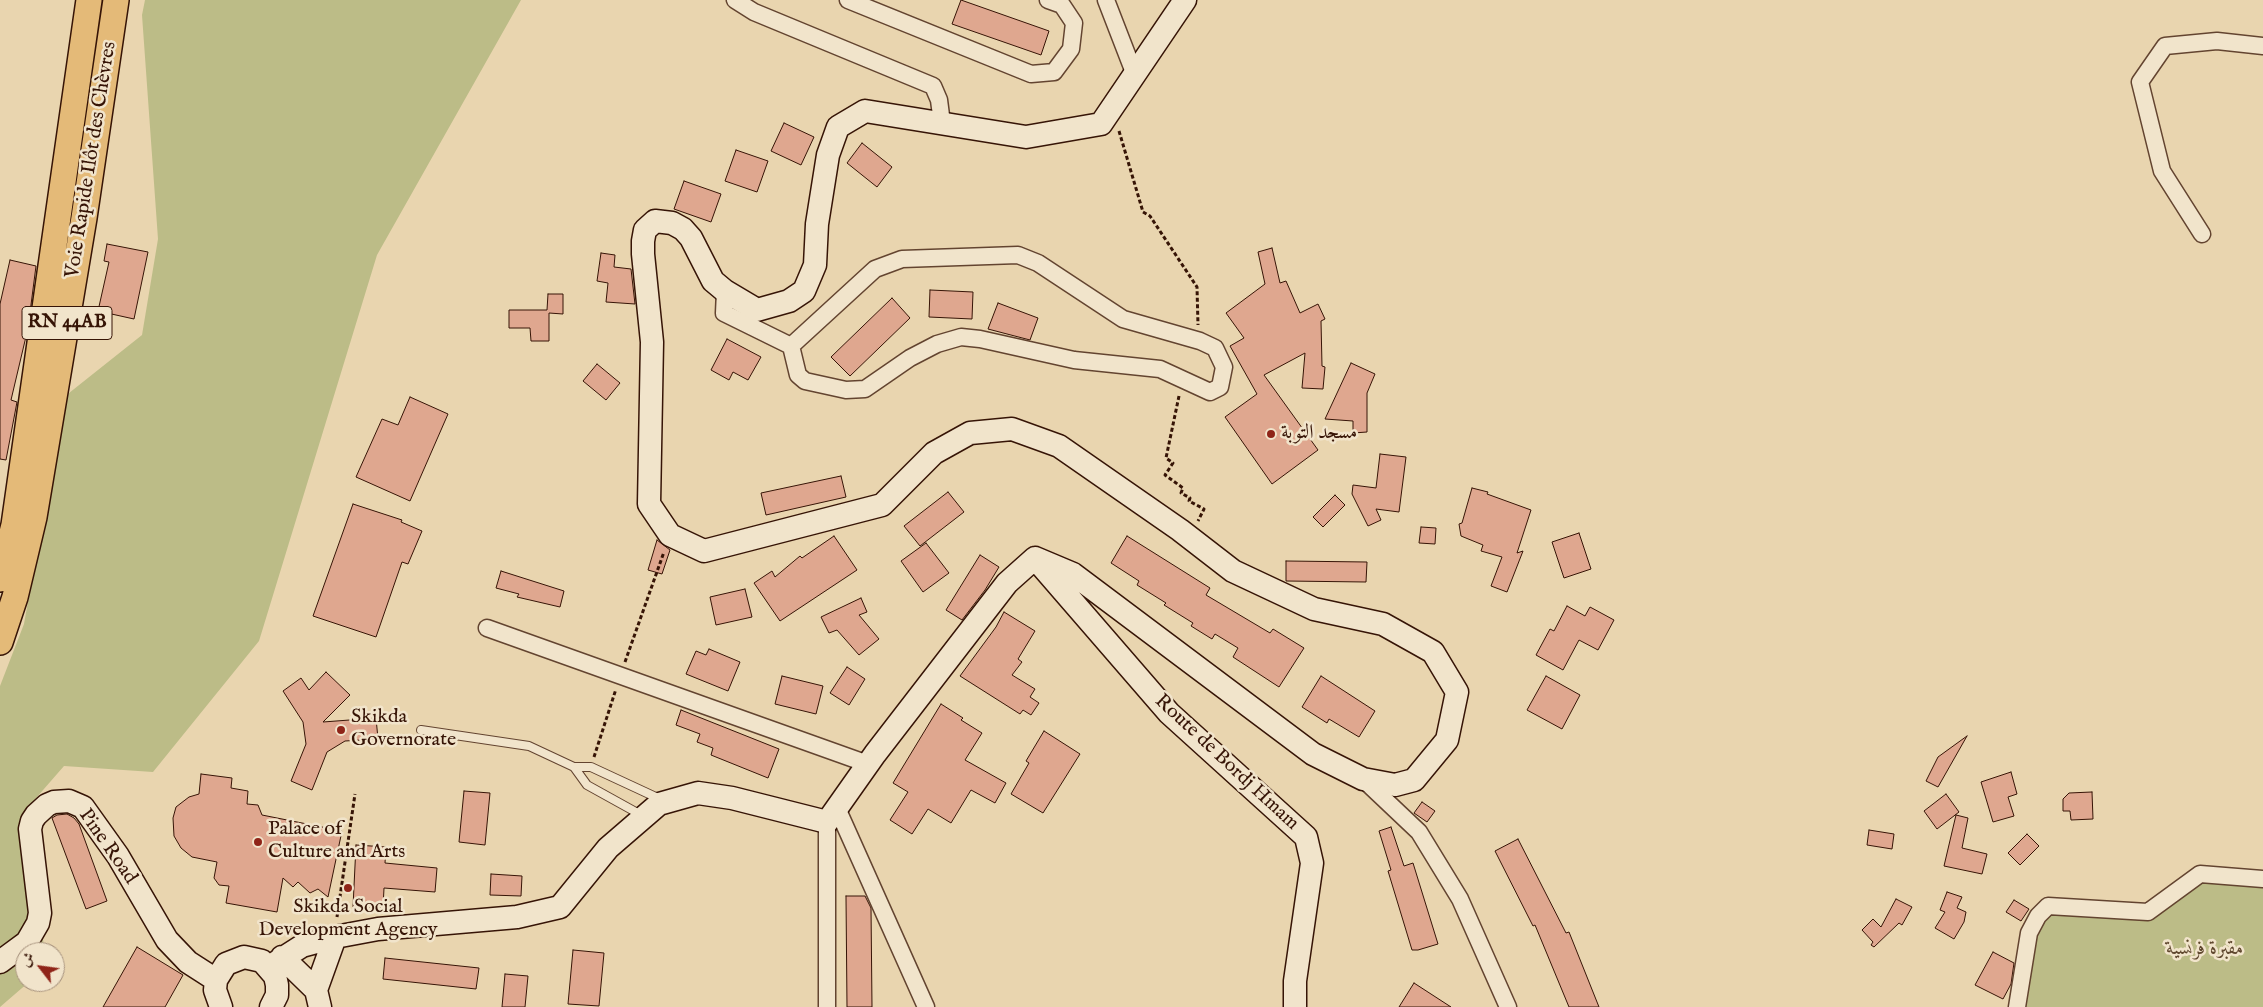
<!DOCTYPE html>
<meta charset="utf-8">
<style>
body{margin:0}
#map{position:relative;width:2263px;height:1007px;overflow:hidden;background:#e9d5af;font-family:"IM FELL English",Amiri,serif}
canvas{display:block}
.north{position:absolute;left:15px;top:942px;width:50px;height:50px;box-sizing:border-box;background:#f1e4cb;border:1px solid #a6917c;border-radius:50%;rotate:300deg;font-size:14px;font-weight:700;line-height:20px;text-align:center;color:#361406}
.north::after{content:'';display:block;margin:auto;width:18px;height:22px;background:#8f2418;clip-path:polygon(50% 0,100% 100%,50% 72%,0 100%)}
</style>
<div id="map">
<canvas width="2263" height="1007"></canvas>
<div class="north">ش</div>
</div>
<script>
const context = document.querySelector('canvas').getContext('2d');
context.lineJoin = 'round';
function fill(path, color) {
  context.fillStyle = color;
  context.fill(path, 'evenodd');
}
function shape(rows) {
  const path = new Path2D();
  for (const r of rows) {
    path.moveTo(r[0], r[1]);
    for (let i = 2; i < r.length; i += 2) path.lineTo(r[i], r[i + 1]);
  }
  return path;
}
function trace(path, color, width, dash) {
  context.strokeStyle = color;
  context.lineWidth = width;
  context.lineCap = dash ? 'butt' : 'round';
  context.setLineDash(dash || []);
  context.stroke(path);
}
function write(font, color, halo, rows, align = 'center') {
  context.font = font + ' "IM FELL English",Amiri,serif';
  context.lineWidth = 5;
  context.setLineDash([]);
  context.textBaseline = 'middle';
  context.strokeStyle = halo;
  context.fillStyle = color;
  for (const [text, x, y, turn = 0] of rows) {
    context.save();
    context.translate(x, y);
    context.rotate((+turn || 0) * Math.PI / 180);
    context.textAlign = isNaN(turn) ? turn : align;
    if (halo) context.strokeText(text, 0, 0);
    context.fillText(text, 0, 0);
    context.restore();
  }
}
fill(shape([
 [145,0,521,0,377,255,259,641,153,772,64,766,23,813,45,952,25,952,25,982,29,982,0,1007,0,686,24,624,64,397,142,335,158,239,142,15],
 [2199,882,2263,886,2263,1007,2021,1007,2041,921,2053,914,2148,920]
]), '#bcbc87');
const building = shape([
 [961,0,1049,31,1041,55,952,24,961,0],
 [784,123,814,137,801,165,771,151,784,123],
 [862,143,892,167,877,187,847,163,862,143],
 [736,150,768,161,757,192,725,181,736,150],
 [684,181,721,194,711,222,674,209,684,181],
 [107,244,148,252,134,319,98,311,109,262,104,261,107,244],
 [1272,248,1280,283,1286,281,1300,313,1318,304,1325,319,1321,321,1322,366,1325,367,1323,389,1302,388,1305,353,1264,375,1318,450,1272,484,1225,417,1257,394,1230,346,1244,338,1226,313,1265,284,1258,252,1272,248],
 [601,253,615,255,614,267,631,269,635,304,606,302,608,283,597,281,601,253],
 [10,260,36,266,28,328,11,400,17,402,6,460,0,459,0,304,10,260],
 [930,290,973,292,972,319,929,317,930,290],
 [548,294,563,294,563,314,549,313,549,341,531,341,530,328,509,328,509,310,547,310,548,294],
 [892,298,910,318,850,376,831,357,892,298],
 [998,303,1038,318,1030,340,988,329,998,303],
 [727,339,761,357,748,380,733,372,729,380,711,370,727,339],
 [1351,363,1375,374,1367,393,1367,432,1353,433,1353,421,1325,419,1351,363],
 [597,364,620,383,606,400,583,381,597,364],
 [410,397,448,414,410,501,356,477,382,419,398,425,410,397],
 [1380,454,1406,457,1399,512,1376,509,1381,520,1368,526,1352,494,1353,485,1376,488,1380,454],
 [841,476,846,497,766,515,761,493,841,476],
 [1472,488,1488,492,1487,494,1531,510,1517,553,1523,551,1507,592,1491,586,1502,557,1481,551,1483,545,1461,536,1459,524,1462,523,1472,488],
 [948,492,964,512,920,546,904,526,948,492],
 [1335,495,1345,505,1323,527,1313,517,1335,495],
 [353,504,402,520,401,522,422,531,408,564,402,562,376,637,313,616,353,504],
 [1421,527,1436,528,1435,544,1419,543,1421,527],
 [1579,533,1591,569,1564,578,1552,542,1579,533],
 [834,536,857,570,780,621,754,583,772,571,775,577,800,556,802,558,834,536],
 [1127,536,1210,588,1206,595,1270,633,1273,629,1304,648,1279,687,1233,657,1238,648,1215,634,1212,639,1191,626,1193,623,1164,605,1166,603,1137,585,1139,581,1111,563,1127,536],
 [657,540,670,550,662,574,648,570,657,540],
 [926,543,949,573,923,592,901,561,926,543],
 [980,555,999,567,985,590,962,620,946,610,980,555],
 [1286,561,1367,562,1366,582,1286,581,1286,561],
 [501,571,564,591,560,607,517,597,519,594,496,588,501,571],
 [745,589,752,617,716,625,710,597,745,589],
 [861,598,867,612,859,615,879,639,859,655,837,630,829,633,821,617,861,598],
 [1567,606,1585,616,1590,607,1614,620,1598,650,1579,640,1563,670,1536,655,1550,629,1554,631,1567,606],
 [1004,612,1035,631,1018,659,1022,662,1012,675,1035,689,1030,697,1039,703,1031,715,1023,710,1020,714,960,676,996,627,1004,612],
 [709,649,740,662,728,691,686,674,696,651,706,655,709,649],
 [847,667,865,679,849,705,830,693,847,667],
 [326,672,350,695,323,722,376,718,378,739,345,741,327,752,312,790,291,781,306,744,303,722,283,691,301,678,309,690,326,672],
 [782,676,823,686,816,714,775,704,782,676],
 [1321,676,1375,711,1359,737,1329,719,1327,723,1302,707,1321,676],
 [1546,676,1580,695,1562,729,1527,710,1546,676],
 [941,704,963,718,961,720,982,733,965,760,1006,783,995,803,971,790,951,823,928,809,912,834,890,820,908,792,893,783,941,704],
 [681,710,779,749,768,778,711,755,713,748,697,742,700,734,676,725,681,710],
 [1044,731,1080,754,1043,813,1011,794,1029,763,1026,761,1044,731],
 [1967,736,1938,787,1926,781,1938,757,1967,736],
 [2011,772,2017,794,2008,797,2014,816,1993,822,1981,782,2011,772],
 [201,774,232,778,231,788,248,791,247,804,258,805,262,815,342,831,328,897,318,889,310,893,298,882,293,887,283,878,277,912,226,903,229,886,219,885,214,878,217,862,192,857,181,848,174,836,173,818,176,807,189,797,199,794,201,774],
 [464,791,490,793,485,845,459,842,464,791],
 [2092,792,2093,819,2071,820,2070,811,2063,811,2063,799,2069,793,2092,792],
 [1946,794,1959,812,1937,829,1924,811,1946,794],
 [1422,802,1435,811,1427,822,1414,813,1422,802],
 [67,814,74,818,79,824,107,901,86,909,52,818,57,815,67,814],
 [1956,815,1968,818,1962,848,1987,854,1982,874,1944,866,1956,815],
 [1391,827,1404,866,1413,863,1438,944,1418,950,1412,950,1388,871,1391,870,1379,831,1391,827],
 [1869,830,1894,834,1892,849,1867,845,1869,830],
 [2027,834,2039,846,2020,865,2008,853,2027,834],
 [1518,839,1566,933,1569,932,1599,1007,1569,1007,1535,925,1533,926,1495,851,1518,839],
 [356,845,386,847,385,863,437,868,435,892,384,888,383,908,353,907,356,845],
 [491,874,522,876,521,896,490,895,491,874],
 [1947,892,1962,897,1957,908,1966,912,1964,922,1954,939,1935,928,1945,912,1940,910,1947,892],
 [846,896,865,896,871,908,872,1007,847,1007,846,896],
 [1896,899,1912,907,1902,925,1899,923,1874,947,1871,945,1873,942,1862,930,1873,919,1881,927,1896,899],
 [2014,900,2029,909,2021,921,2006,912,2014,900],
 [137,947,183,975,165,1007,103,1007,137,947],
 [573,950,604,953,599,1006,568,1004,573,950],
 [1993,952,2014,963,2011,984,2003,999,1975,985,1993,952],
 [385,958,479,968,476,989,383,979,385,958],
 [505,974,528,976,525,1007,502,1007,505,974],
 [1414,983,1451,1007,1399,1007,1414,983]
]);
fill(building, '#dfa78f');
trace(building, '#361406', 1);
const lane = shape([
 [421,730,529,746,574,767,587,785,643,816],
 [574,767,591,767,660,799]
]);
const street = shape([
 [735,0,754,12,933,86,939,100,942,123],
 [848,0,1031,74,1054,72,1071,49,1074,23,1062,5,1048,0],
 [1106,0,1135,75],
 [2202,234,2162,171,2140,82,2165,46,2217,41,2263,46],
 [725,291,724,313,791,346,875,269,902,259,1018,255,1038,263,1123,319,1200,341,1215,348,1224,367,1220,387,1210,392,1160,369,1074,360,980,339,961,337,937,344,910,358,865,389,846,390,805,381,798,375,791,346],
 [487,628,868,764],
 [1363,779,1419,832,1460,899,1508,1007],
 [837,808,926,1007],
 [827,1007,827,822],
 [2017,1007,2029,933,2038,916,2048,906,2148,912,2200,874,2263,879]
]);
const secondary = shape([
 [1035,558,1073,574,1313,754,1363,779,1395,785,1414,780,1447,740,1457,692,1433,652,1383,624,1314,609,1233,571,1180,530,1059,446,1012,429,970,433,934,453,882,505,704,551,670,535,649,504,652,342,643,254,643,241,645,230,655,221,672,223,683,229,691,238,713,281,725,291,757,310,789,301,804,291,815,265,817,224,828,155,838,127,865,111,1026,137,1101,124,1185,0],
 [1040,564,1169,713,1306,837,1312,863,1295,981,1295,1007],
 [282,957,316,990,320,1007],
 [0,962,27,942,38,923,40,913,30,829,32,821,36,815,47,805,54,802,69,801,83,807,118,856,167,940,188,962,216,980],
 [269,967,302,946,335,937,378,929,517,917,560,907,608,848,659,804,698,793,732,798,827,822,875,754,1007,583,1035,558],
 [316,990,335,937],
 [221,1007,215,990,216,980,226,964,244,957,262,961,275,976,277,985,277,995,271,1007]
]);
const primary = shape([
 [0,579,14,525,89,0],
 [0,642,15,597,34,517,84,218,116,0]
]);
trace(lane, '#634430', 10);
trace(street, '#634430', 19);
trace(secondary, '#361406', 25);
trace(primary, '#361406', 28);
trace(shape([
 [1119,131,1143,212,1150,216,1197,287,1198,325],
 [1179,396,1166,458,1173,463,1165,475,1183,488,1181,493,1190,498,1189,501,1204,509,1198,521],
 [625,662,664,552],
 [594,757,616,689],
 [337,917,355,794]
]), '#361406', 3, [4, 2.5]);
trace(lane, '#f1e4cb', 8);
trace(street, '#f1e4cb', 16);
trace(secondary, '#f1e4cb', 22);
trace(primary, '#e4ba78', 25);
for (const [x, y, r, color] of [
 [1271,434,5,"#8f2418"],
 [341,730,5,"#8f2418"],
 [258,842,5,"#8f2418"],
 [348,888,5,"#8f2418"]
]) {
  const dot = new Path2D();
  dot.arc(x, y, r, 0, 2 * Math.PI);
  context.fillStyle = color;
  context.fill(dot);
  trace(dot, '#f1e4cb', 2);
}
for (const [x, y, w] of [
 [67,323,90]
]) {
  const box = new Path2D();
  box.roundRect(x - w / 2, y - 16.5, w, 33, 4);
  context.fillStyle = '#f1e4cb';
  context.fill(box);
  trace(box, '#361406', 1);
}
write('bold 19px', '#361406', null, [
 ["RN 44AB",67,323]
]);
write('20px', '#361406', '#f1e4cb', [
 ["Voie Rapide Ilôt des Chèvres",92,160,-81],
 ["Route de Bordj Hmam",1226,763,43],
 ["Pine Road",107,847,55]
]);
write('20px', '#361406', '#f1e4cb', [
 ["مسجد التوبة",1281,434],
 ["Skikda",351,718],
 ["Governorate",351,741],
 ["Palace of",268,830],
 ["Culture and Arts",268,853],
 ["Skikda Social",348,908,"center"],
 ["Development Agency",348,931,"center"]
], 'left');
write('italic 20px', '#5e462d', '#f1e4cb', [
 ["مقبرة فرنسية",2205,950]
]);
</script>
